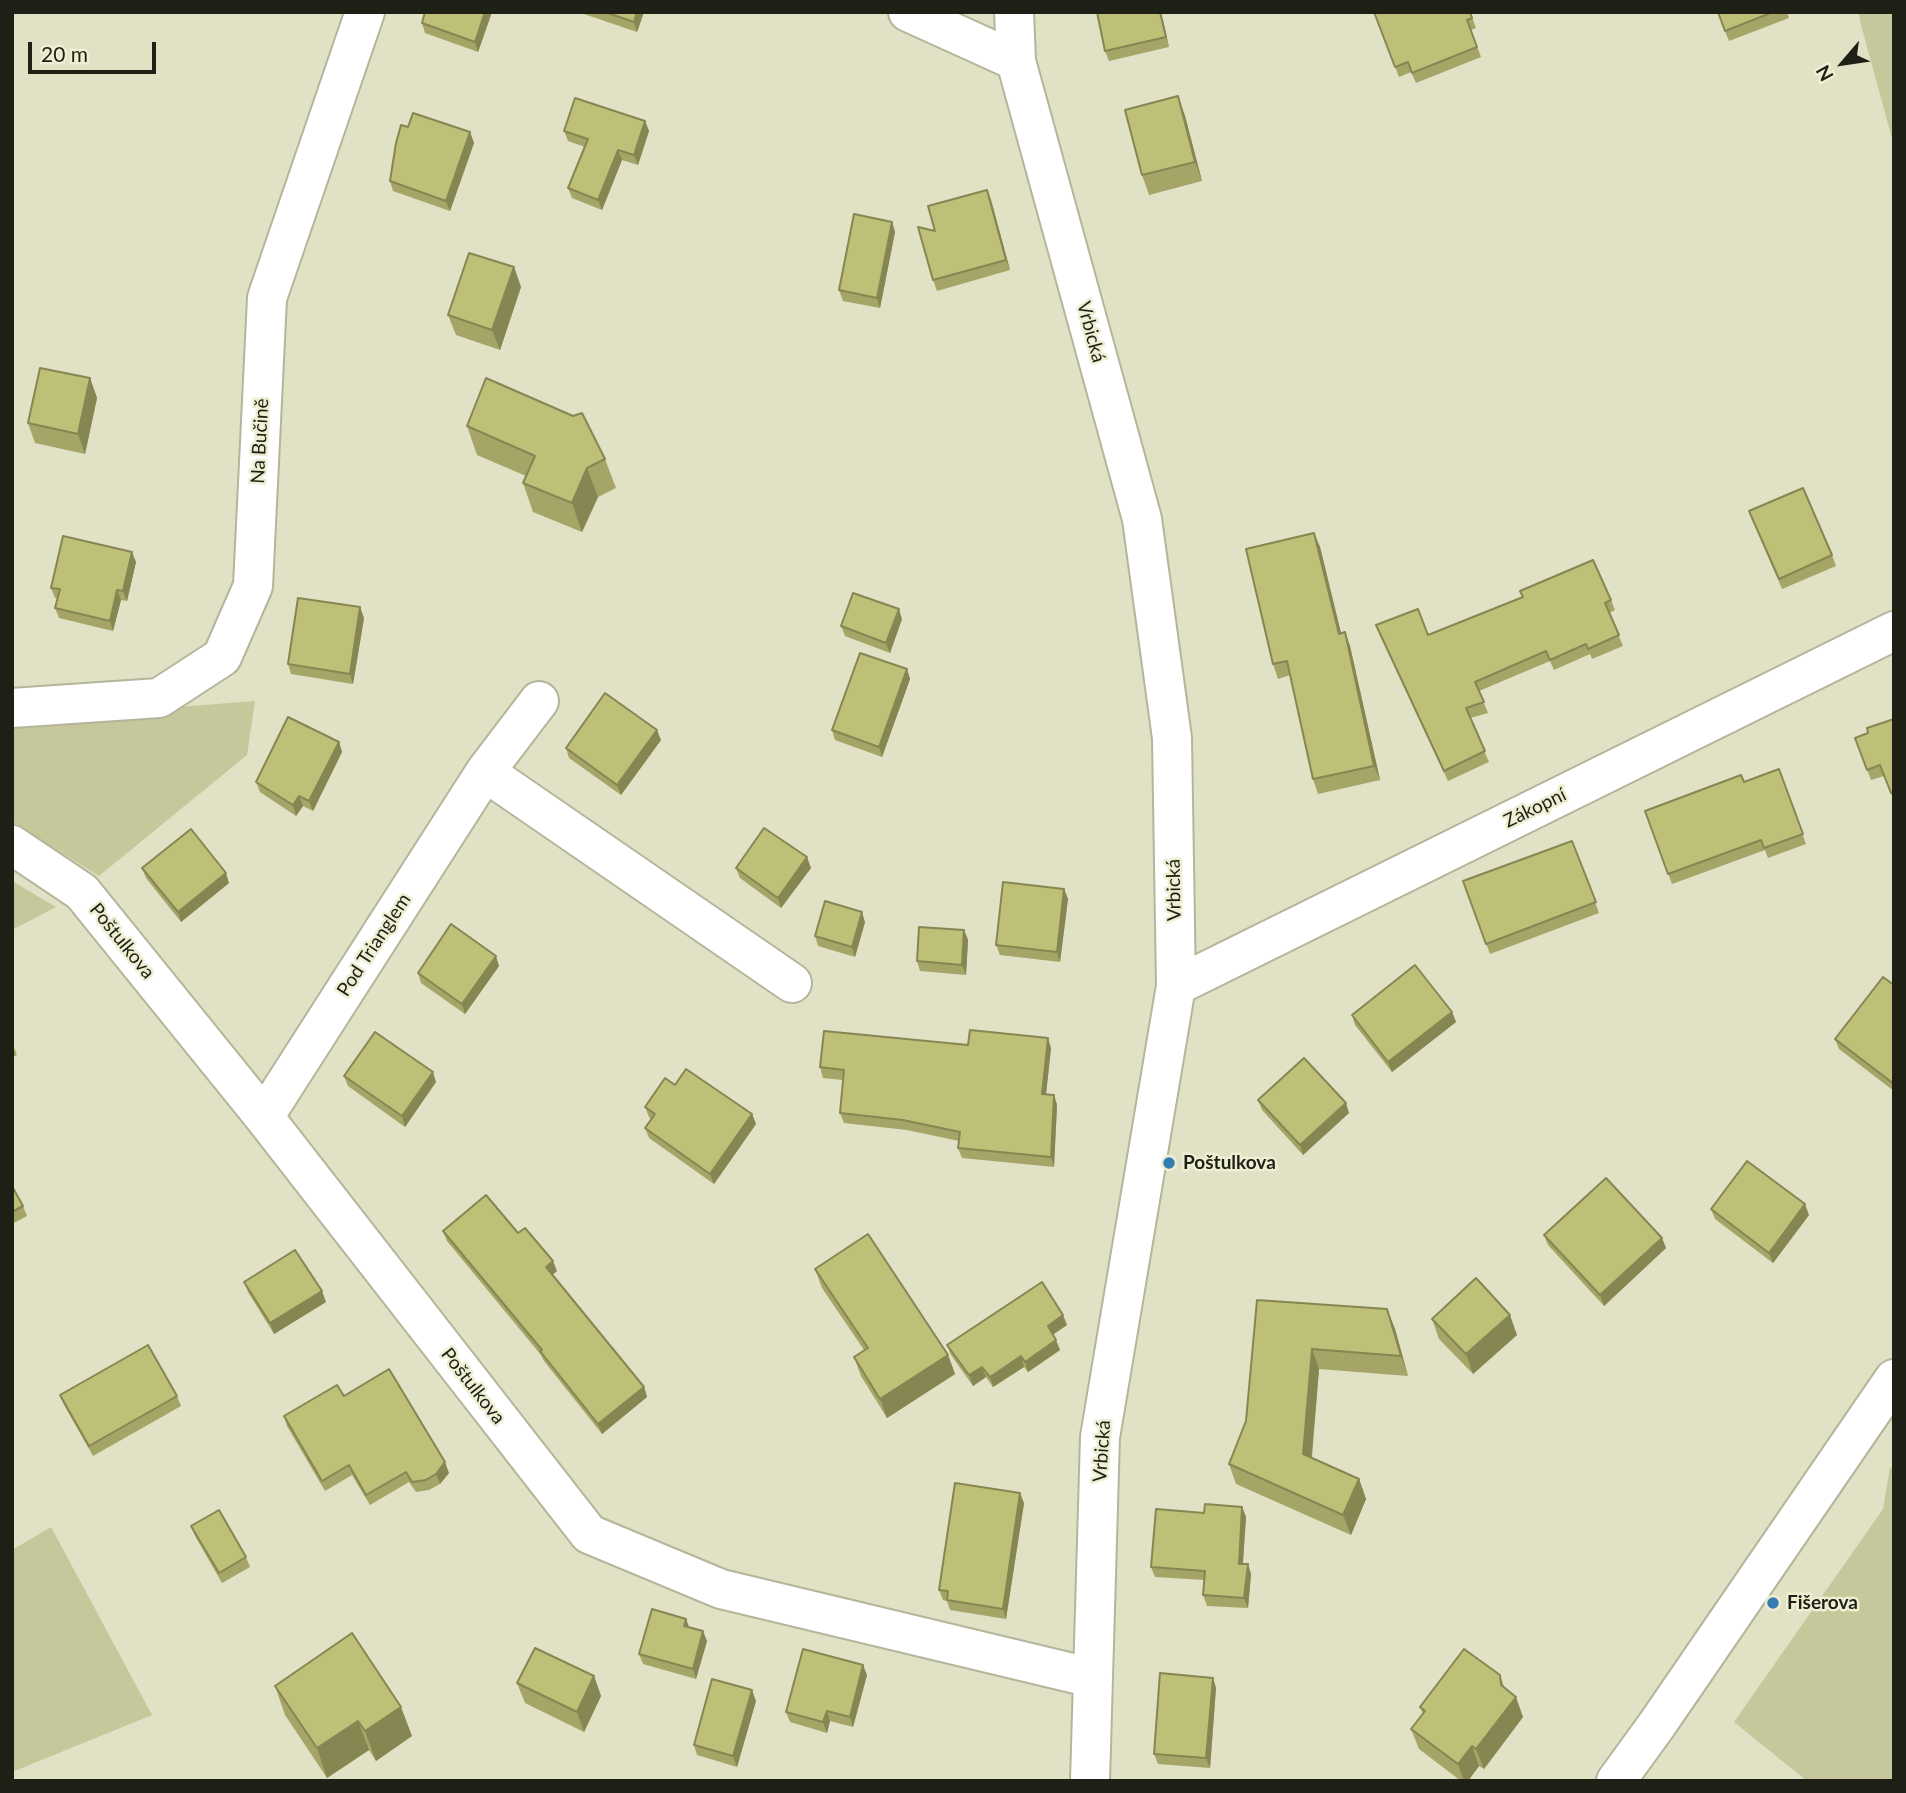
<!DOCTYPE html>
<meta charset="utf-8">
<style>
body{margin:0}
#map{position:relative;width:1906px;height:1793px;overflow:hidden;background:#e0e1c5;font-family:Lato,sans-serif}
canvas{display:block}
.frame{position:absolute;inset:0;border:14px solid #1e1f15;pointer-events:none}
.north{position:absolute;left:1808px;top:28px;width:70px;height:70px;-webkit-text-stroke:5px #edeed2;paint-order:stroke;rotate:241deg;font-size:19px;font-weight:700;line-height:28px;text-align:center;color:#1e1f15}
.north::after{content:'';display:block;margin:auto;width:24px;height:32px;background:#1e1f15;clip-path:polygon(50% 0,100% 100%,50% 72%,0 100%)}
.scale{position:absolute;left:28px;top:42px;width:128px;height:32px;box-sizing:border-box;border:4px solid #1e1f15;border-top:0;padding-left:9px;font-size:21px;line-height:24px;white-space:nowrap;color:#1e1f15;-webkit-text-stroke:5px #edeed2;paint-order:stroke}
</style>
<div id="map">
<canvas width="1906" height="1793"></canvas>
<div class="frame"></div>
<div class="north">N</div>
<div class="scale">20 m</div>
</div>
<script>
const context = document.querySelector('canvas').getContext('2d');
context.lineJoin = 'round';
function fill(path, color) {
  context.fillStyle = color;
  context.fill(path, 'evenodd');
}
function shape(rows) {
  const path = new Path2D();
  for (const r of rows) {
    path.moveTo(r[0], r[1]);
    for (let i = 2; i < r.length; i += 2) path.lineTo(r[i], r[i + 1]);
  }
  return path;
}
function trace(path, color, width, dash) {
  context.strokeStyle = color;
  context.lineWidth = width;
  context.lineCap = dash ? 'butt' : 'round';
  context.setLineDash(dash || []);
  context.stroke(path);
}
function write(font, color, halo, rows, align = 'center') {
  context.font = font + ' Lato,sans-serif';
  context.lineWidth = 5;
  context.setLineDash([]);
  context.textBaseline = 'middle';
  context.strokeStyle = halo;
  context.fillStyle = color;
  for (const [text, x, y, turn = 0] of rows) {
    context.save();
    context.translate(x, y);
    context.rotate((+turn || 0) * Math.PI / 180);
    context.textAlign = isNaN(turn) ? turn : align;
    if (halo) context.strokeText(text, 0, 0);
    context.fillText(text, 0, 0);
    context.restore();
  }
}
fill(shape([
 [1859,12,1894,12,1894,146,1860,21],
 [255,701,247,755,99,876,12,822,12,720],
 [12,881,56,907,12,930],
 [1890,1467,1894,1471,1894,1781,1807,1781,1734,1722,1883,1509],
 [51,1527,152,1715,12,1772,12,1550]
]), '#c6c79a');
const minor = shape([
 [908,12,1016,61],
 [1014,12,1016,61,1142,519,1172,738,1176,986,1100,1437,1090,1781],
 [12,708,159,698,222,657,253,586,267,298,365,12],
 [485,772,539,701],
 [12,845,82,892,264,1117,589,1534,721,1589,1093,1678],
 [1176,986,1894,631],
 [264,1117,485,772,792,983],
 [1616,1781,1656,1726,1894,1379]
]);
trace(minor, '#b4b59a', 42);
trace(minor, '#fff', 38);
fill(shape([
 [492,12,478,52,425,33,422,23],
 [578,12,644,12,637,32],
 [1097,12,1161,12,1169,47,1109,61,1105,51],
 [1374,12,1470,12,1476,28,1471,30,1481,57,1416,83,1411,72,1399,77],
 [1717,12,1787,12,1789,18,1729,41],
 [1178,96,1185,116,1202,181,1149,195,1142,175],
 [645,121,649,131,638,165,622,160,602,210,572,198,568,188,585,147,568,141,564,131],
 [408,127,470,132,474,143,450,211,393,191,390,181],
 [991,200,1010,270,937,291,933,280,935,231],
 [892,222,895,232,880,308,843,301,839,290],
 [514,267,521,287,500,350,456,335,448,315],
 [90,378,97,398,85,454,35,443,28,423],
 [467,426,605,459,616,488,598,497,582,532,533,512,523,483,526,476,477,455],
 [1749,511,1832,555,1836,566,1782,589],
 [1314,533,1320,547,1341,634,1345,632,1350,646,1380,780,1318,794,1313,779,1290,675,1278,679,1273,664],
 [136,562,127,601,121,600,113,631,59,618,55,608,57,598,55,598,51,588],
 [1611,600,1615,610,1609,613,1623,646,1592,659,1590,654,1554,670,1550,661,1479,691,1488,713,1470,718,1489,762,1448,781,1376,625,1428,635],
 [364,618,353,684,291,674,288,664],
 [902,619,890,653,845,636,841,626],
 [907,669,910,679,882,757,835,740,832,730],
 [1894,719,1894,801,1884,776,1871,780,1855,738,1868,733],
 [661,740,621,795,569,758,566,748],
 [339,742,342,752,313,811,303,806,296,816,260,792,256,782],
 [1779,769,1806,844,1768,858,1765,850,1672,884,1645,811,1744,782],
 [1572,841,1599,913,1490,954,1463,881],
 [142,868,229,883,181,922,146,878],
 [736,868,811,868,781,908,740,878],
 [1064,889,1068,899,1060,962,1000,955,996,945],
 [865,922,855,957,818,946,815,936],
 [964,930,968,940,966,975,920,971,917,961],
 [499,966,465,1014,421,983,418,973],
 [1894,985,1894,1091,1839,1049,1835,1039],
 [1452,1012,1456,1022,1392,1072,1355,1025,1352,1015],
 [12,1043,17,1055,12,1057],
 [968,1045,1051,1048,1046,1094,1054,1095,1057,1105,1054,1167,962,1158,958,1148,959,1141,907,1130,844,1123,840,1113,843,1080,823,1078,820,1067],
 [344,1076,436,1082,405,1127,348,1086],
 [675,1085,752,1114,756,1124,714,1184,649,1138,645,1128,651,1119,649,1117,645,1107],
 [1258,1100,1349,1113,1303,1155,1262,1110],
 [12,1186,23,1206,27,1216,12,1224],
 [1711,1209,1809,1215,1773,1263,1715,1219],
 [443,1231,518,1233,557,1271,552,1275,644,1387,647,1397,602,1434,544,1361,541,1355,447,1241],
 [1544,1235,1662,1238,1666,1248,1604,1306,1548,1245],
 [815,1269,948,1355,955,1374,887,1418,861,1376,854,1357,864,1350,822,1288],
 [244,1282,326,1302,274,1334,248,1292],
 [1257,1300,1387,1309,1395,1329,1408,1376,1319,1369,1312,1458,1359,1479,1366,1499,1351,1535,1236,1484,1229,1464,1246,1421],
 [1063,1315,1067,1325,1053,1334,1060,1350,1028,1372,1024,1367,993,1387,986,1377,973,1386,951,1355,947,1345],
 [1432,1319,1517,1335,1473,1374,1439,1339],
 [60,1395,177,1396,181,1406,93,1456,64,1405],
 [344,1396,449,1473,440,1484,429,1490,416,1492,409,1482,370,1505,352,1475,325,1491,287,1426,284,1416],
 [1024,1503,1006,1619,950,1610,947,1601,943,1600,939,1590],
 [1242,1507,1246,1517,1243,1564,1251,1574,1248,1608,1207,1606,1203,1595,1204,1580,1155,1577,1151,1567,1204,1513],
 [191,1526,246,1557,250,1567,222,1583,195,1536],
 [690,1628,707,1641,696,1679,643,1664,639,1654],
 [867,1675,853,1727,830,1721,827,1733,790,1722,786,1712],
 [1500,1675,1505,1689,1523,1717,1484,1769,1479,1766,1468,1781,1461,1781,1419,1749,1411,1729,1423,1714,1420,1707],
 [594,1676,601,1696,584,1732,525,1703,517,1683],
 [1213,1678,1216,1688,1210,1768,1158,1764,1154,1754],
 [275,1686,412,1736,376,1761,369,1750,327,1778,285,1715],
 [756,1701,737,1767,697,1755,694,1745]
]), '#a4a566');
fill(shape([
 [485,12,492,12,478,52,475,42],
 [637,12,644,12,637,32,634,22],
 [1160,12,1161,12,1169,47,1166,37],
 [1178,96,1185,116,1202,181,1195,162],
 [645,121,649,131,638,165,634,155],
 [470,132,474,143,450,211,446,201],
 [618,150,622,160,602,210,598,200],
 [987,190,991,200,1010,270,1006,260],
 [892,222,895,232,880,308,877,298],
 [514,267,521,287,500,350,492,330],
 [90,378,97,398,85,454,78,434],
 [587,468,598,497,582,532,572,503],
 [1314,533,1320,547,1345,649,1339,634],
 [132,552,136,562,127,601,123,591],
 [117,590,121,600,113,631,110,621],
 [360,607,364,618,353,684,350,674],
 [899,609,902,619,890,653,886,643],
 [1345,632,1350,646,1380,780,1374,766],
 [907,669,910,679,882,757,879,747],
 [657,730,661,740,621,795,617,785],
 [339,742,342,752,313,811,309,801],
 [299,796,303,806,296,816,293,805],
 [807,857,811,868,781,908,778,898],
 [226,873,229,883,181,922,178,912],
 [1064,889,1068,899,1060,962,1057,952],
 [862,912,865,922,855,957,852,947],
 [964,930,968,940,966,975,962,965],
 [496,956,499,966,465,1014,462,1004],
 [1452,1012,1456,1022,1392,1072,1388,1062],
 [1048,1038,1051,1048,1045,1104,1042,1094],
 [433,1072,436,1082,405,1127,402,1116],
 [1054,1095,1057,1105,1054,1167,1051,1157],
 [1346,1103,1349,1113,1303,1155,1300,1145],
 [752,1114,756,1124,714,1184,710,1174],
 [1805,1204,1809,1215,1773,1263,1769,1253],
 [1662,1238,1666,1248,1604,1306,1600,1295],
 [553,1261,557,1271,550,1277,546,1267],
 [322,1291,326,1302,274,1334,270,1323],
 [1387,1309,1395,1329,1408,1376,1401,1356],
 [1063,1315,1067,1325,1051,1336,1048,1326],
 [1510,1315,1517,1335,1473,1374,1466,1354],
 [1056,1340,1060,1350,1028,1372,1025,1362],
 [1312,1349,1319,1369,1310,1474,1303,1454],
 [948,1355,955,1374,887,1418,880,1399],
 [1021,1356,1024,1367,993,1387,990,1377],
 [982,1367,986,1377,973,1386,969,1375],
 [644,1387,647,1397,602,1434,598,1424],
 [445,1462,449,1473,440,1484,436,1474],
 [1359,1479,1366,1499,1351,1535,1343,1515],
 [1020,1493,1024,1503,1006,1619,1003,1609],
 [1242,1507,1246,1517,1242,1574,1239,1564],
 [1248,1564,1251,1574,1248,1608,1244,1598],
 [686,1619,690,1629,684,1626],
 [703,1631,707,1641,696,1679,693,1669],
 [863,1665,867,1675,853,1727,850,1717],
 [594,1676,601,1696,584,1732,577,1712],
 [1213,1678,1216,1688,1210,1768,1206,1758],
 [752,1690,756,1701,737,1767,733,1756],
 [1516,1697,1523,1717,1484,1769,1476,1749],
 [401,1707,412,1736,376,1761,365,1731],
 [827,1711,830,1721,827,1733,823,1722],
 [358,1721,369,1750,327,1778,317,1748],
 [1472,1746,1479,1766,1468,1781,1464,1781,1458,1764]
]), '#868653');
const building = shape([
 [425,12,485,12,475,42,422,23,425,12],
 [605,12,637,12,634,22,605,12],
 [1097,12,1160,12,1166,37,1105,51,1097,12],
 [1374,12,1470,12,1472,18,1467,20,1477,47,1412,73,1408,62,1395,67,1374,12],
 [1718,12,1773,12,1725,31,1718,12],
 [1178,96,1195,162,1142,175,1125,110,1178,96],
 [575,98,645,121,634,155,618,150,598,200,568,188,588,139,564,131,575,98],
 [413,113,470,132,446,201,390,181,396,143,401,125,408,127,413,113],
 [987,190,1006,260,933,280,918,227,935,231,928,206,987,190],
 [854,214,892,222,877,298,839,290,854,214],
 [469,253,514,267,492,330,448,315,469,253],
 [40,368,90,378,78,434,28,423,40,368],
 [486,378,573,416,582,413,605,459,587,468,572,503,523,483,535,456,467,426,486,378],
 [1803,488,1832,555,1779,579,1749,511,1803,488],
 [1314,533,1339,634,1345,632,1374,766,1313,779,1287,661,1273,664,1246,549,1314,533],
 [63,536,132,552,123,591,117,590,110,621,55,608,60,589,51,588,63,536],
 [1593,560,1611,600,1605,603,1619,635,1588,649,1586,644,1550,660,1546,651,1475,682,1484,702,1466,708,1485,751,1444,771,1376,625,1418,609,1428,635,1523,597,1520,591,1593,560],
 [853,593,899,609,886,643,841,626,853,593],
 [298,598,360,607,350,674,288,664,298,598],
 [860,653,907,669,879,747,832,730,860,653],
 [605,693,657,730,617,785,566,748,605,693],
 [288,717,339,742,309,801,299,796,293,805,256,782,288,717],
 [1894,719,1894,792,1891,793,1880,765,1867,770,1855,738,1868,733,1867,728,1894,719],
 [1779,769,1803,834,1764,848,1761,840,1668,874,1645,811,1741,775,1744,782,1779,769],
 [764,828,807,857,778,898,736,868,764,828],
 [191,829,226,873,178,912,142,868,191,829],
 [1572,841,1596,902,1486,944,1463,881,1572,841],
 [1003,882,1064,889,1057,952,996,945,1003,882],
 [825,901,862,912,852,947,815,936,825,901],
 [451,924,496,956,462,1004,418,973,451,924],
 [919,927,964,930,962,965,917,961,919,927],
 [1415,965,1452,1012,1388,1062,1352,1015,1415,965],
 [1883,977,1894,985,1894,1084,1835,1039,1883,977],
 [970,1030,1048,1038,1042,1094,1054,1095,1051,1157,958,1148,960,1132,903,1120,840,1113,844,1070,820,1067,824,1031,968,1045,970,1030],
 [375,1032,433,1072,402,1116,344,1076,375,1032],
 [1304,1058,1346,1103,1300,1145,1258,1100,1304,1058],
 [686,1069,752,1114,710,1174,645,1128,655,1114,645,1107,665,1078,675,1085,686,1069],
 [1747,1161,1805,1204,1769,1253,1711,1209,1747,1161],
 [1606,1178,1662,1238,1600,1295,1544,1235,1606,1178],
 [12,1186,23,1206,12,1212,12,1186],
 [486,1195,518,1233,525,1228,553,1261,546,1267,644,1387,598,1424,540,1351,542,1350,443,1231,486,1195],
 [868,1234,948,1355,880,1399,854,1357,868,1348,815,1269,868,1234],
 [295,1250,322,1291,270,1323,244,1282,295,1250],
 [1476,1278,1510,1315,1466,1354,1432,1319,1476,1278],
 [1042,1282,1063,1315,1048,1326,1056,1340,1025,1362,1021,1356,990,1377,982,1367,969,1375,947,1345,1042,1282],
 [1257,1300,1387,1309,1401,1356,1312,1349,1303,1454,1359,1479,1343,1515,1229,1464,1246,1421,1257,1300],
 [148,1345,177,1396,89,1446,60,1395,148,1345],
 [389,1369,445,1462,436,1474,426,1480,412,1482,406,1472,366,1495,349,1465,322,1481,284,1416,337,1385,344,1396,389,1369],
 [955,1483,1020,1493,1003,1609,947,1600,948,1591,939,1590,955,1483],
 [1205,1504,1242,1507,1239,1564,1248,1564,1244,1598,1203,1595,1205,1571,1151,1567,1156,1509,1204,1513,1205,1504],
 [219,1510,246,1557,219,1573,191,1526,219,1510],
 [652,1609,686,1619,684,1626,703,1631,693,1669,639,1654,652,1609],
 [352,1633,401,1707,365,1731,358,1721,317,1748,275,1686,352,1633],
 [535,1648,594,1676,577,1712,517,1683,535,1648],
 [803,1649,863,1665,850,1717,827,1711,823,1722,786,1712,803,1649],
 [1464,1649,1500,1675,1501,1685,1516,1697,1476,1749,1472,1746,1458,1764,1411,1729,1425,1711,1420,1707,1464,1649],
 [1160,1673,1213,1678,1206,1758,1154,1754,1160,1673],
 [712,1679,752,1690,733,1756,694,1745,712,1679]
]);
fill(building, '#bfc077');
trace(building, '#868653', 2);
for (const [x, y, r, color] of [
 [1169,1163,7,"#357cb1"],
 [1773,1603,7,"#357cb1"]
]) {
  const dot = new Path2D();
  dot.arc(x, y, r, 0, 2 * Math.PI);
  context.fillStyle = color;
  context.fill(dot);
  trace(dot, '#edeed2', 2.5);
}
write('19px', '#1e1f15', '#edeed2', [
 ["Vrbická",1091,332,75],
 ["Na Bučině",260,441,-87],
 ["Zákopní",1535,808,-26],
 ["Vrbická",1174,890,-91],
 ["Poštulkova",122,941,51],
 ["Pod Trianglem",374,945,-57],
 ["Poštulkova",473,1386,52],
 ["Vrbická",1102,1451,-86]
]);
write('bold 19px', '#1e1f15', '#edeed2', [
 ["Poštulkova",1183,1163],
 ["Fišerova",1787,1603]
], 'left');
</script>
